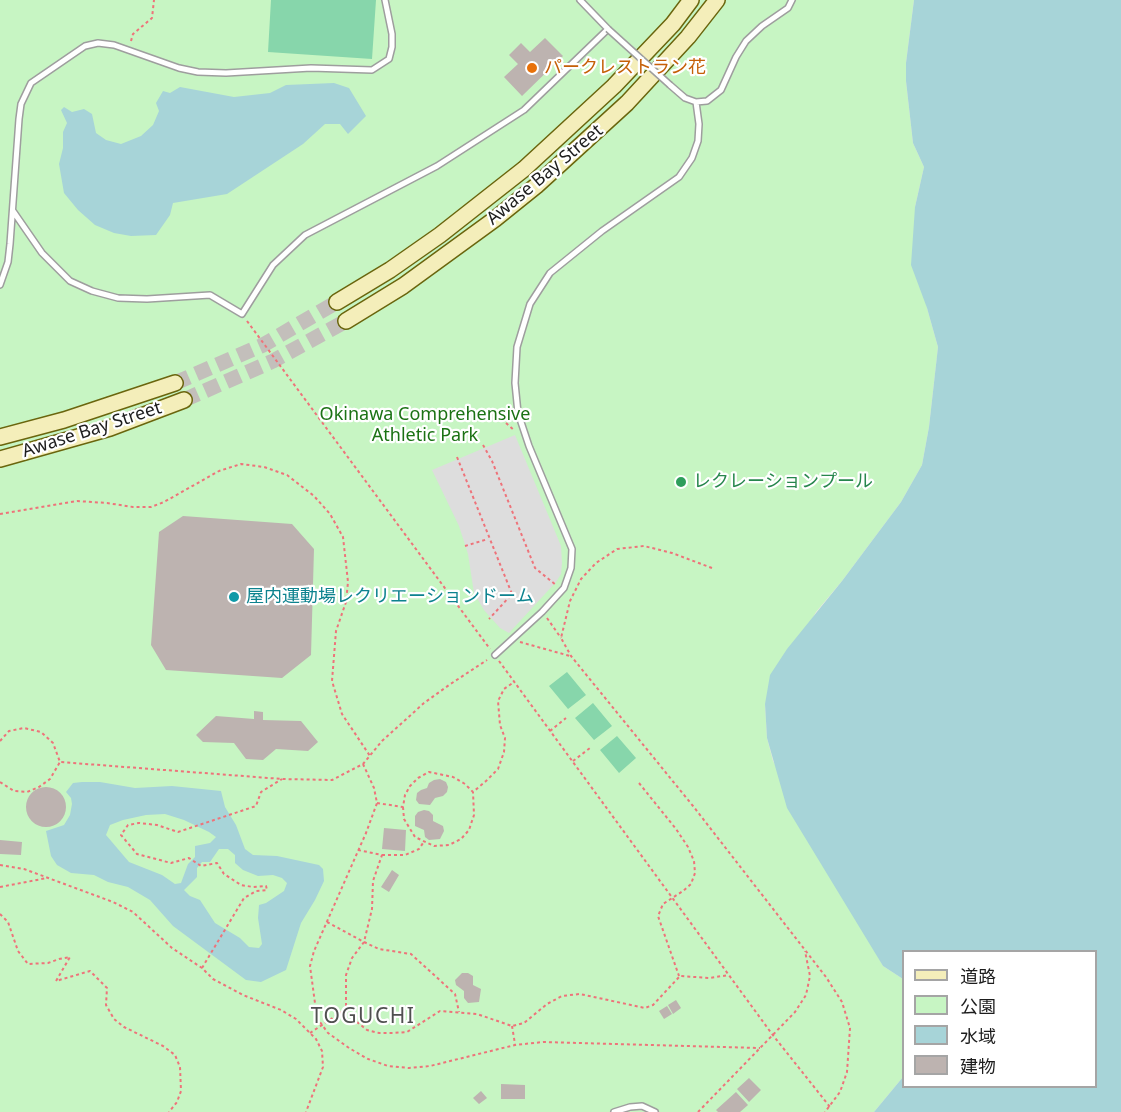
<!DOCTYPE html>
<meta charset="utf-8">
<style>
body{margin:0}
#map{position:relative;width:1121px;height:1112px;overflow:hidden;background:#ede8e3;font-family:"Noto Sans","Noto Sans JP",sans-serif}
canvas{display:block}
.legend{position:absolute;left:902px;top:950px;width:195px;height:138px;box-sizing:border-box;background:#fff;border:2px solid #a5a5a5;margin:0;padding:8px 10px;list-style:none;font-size:18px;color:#1d1d1d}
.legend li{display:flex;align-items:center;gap:12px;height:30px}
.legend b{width:30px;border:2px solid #a5a5a5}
</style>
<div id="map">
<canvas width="1121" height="1112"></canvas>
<ul class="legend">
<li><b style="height:8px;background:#f4eeba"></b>道路</li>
<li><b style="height:16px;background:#c7f5c3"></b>公園</li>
<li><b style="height:16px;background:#a7d4d8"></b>水域</li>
<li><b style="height:16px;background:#bdb3b0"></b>建物</li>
</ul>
</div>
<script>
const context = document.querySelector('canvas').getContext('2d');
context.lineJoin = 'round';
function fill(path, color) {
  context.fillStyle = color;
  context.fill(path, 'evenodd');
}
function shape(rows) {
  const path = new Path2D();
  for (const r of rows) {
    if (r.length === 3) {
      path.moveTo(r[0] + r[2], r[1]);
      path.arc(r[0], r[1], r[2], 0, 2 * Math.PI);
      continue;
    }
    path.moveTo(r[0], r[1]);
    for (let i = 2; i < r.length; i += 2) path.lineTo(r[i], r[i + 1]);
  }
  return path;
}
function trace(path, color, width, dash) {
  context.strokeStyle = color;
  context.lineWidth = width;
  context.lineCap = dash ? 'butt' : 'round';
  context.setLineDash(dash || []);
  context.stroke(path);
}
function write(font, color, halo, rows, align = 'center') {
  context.font = font + ' "Noto Sans","Noto Sans JP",sans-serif';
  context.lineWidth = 4.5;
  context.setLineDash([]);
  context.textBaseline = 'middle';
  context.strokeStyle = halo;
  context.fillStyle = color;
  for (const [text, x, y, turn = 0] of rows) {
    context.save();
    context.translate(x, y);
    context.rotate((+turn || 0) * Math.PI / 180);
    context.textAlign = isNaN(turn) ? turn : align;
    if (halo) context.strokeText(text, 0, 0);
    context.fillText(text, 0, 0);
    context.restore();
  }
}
fill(shape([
 [0,0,914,0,906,63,906,81,913,143,924,167,915,207,927,308,938,347,929,427,922,465,901,502,842,581,816,612,765,704,767,738,773,761,883,966,903,979,903,1077,874,1112,0,1112]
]), '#c7f5c3');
fill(shape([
 [271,0,376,0,372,59,268,52],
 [567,672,586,695,568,709,549,686],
 [593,703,612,726,594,740,575,718],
 [617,736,636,758,619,773,600,750]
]), '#87d6ab');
fill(shape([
 [515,435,561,546,562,563,561,574,556,582,509,633,500,628,484,610,474,593,468,554,459,526,432,470]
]), '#ddd');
fill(shape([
 [914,0,1121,0,1121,1112,874,1112,903,1077,904,1086,1096,1086,1096,952,904,952,903,979,883,966,787,808,767,738,765,704,770,675,787,649,842,581,901,502,922,465,929,427,938,347,927,308,911,265,915,207,924,167,913,143,906,81,906,63],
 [334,83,349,88,366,116,348,134,340,124,325,124,303,144,227,194,173,203,170,215,156,235,131,236,114,233,95,225,78,210,64,193,59,164,63,148,63,132,67,123,61,110,64,107,72,112,84,109,92,114,96,133,106,140,121,144,141,136,153,125,159,111,156,103,163,91,170,93,180,87,234,97,270,93,286,85],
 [82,782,100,782,135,788,172,786,221,791,225,807,236,825,245,849,253,855,277,856,319,865,323,869,324,881,315,900,301,923,286,970,261,982,246,980,173,926,150,900,128,887,108,882,94,875,71,873,57,865,51,856,46,831,64,825,70,815,72,804,71,798,66,792,73,783],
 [165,814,184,820,209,832,216,837,210,843,195,846,195,857,188,864,181,883,175,884,162,875,129,862,106,835,110,825,123,820,146,815],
 [219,849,228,849,235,855,235,863,243,870,258,876,273,875,282,878,287,883,284,891,266,903,259,905,258,918,262,944,259,948,249,947,240,938,215,923,200,900,190,896,184,890,197,877,197,868,202,862,210,862]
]), '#a7d4d8');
fill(shape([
 [545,38,563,56,522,96,504,77,518,64,509,55,521,43,530,52],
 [183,516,292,524,314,549,311,655,282,678,166,670,151,645,159,532],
 [254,711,263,712,263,720,301,721,318,742,308,751,276,749,263,760,246,759,234,743,203,742,196,735,216,716,254,719],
 [440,779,446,782,448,787,447,792,443,796,435,798,430,805,419,804,416,800,417,793,421,790,427,788,429,783,434,780],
 [46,807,20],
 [424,810,429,811,433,815,433,821,443,826,444,831,440,839,429,840,425,837,424,830,415,826,415,816,418,812],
 [384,828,406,830,405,851,382,849],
 [0,840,22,842,21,855,0,854],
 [392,870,399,875,389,892,381,887],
 [462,973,468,973,473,976,473,985,481,989,479,1002,468,1003,464,998,464,991,456,985,455,980],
 [676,1000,681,1008,673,1014,668,1005],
 [667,1006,672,1014,664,1019,659,1011],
 [749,1078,761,1090,749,1102,737,1089],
 [501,1084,525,1085,525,1099,501,1099],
 [481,1091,487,1098,479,1104,473,1098],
 [736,1092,748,1105,740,1112,718,1112,716,1110]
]), '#bdb3b0');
trace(shape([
 [175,383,263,345,337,302],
 [184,400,273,361,346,321]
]), '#c3bfbb', 15, [15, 8]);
const lane = shape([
 [670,85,685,98,696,102,707,101,721,90,736,57,746,41,762,26,788,8,792,0],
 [13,211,42,253,70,281,92,291,118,298,147,299,210,295,242,314,273,265,305,235,437,166,524,110,608,29,580,0],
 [0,285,8,262,10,244,19,119,21,104,31,83,85,46,98,43,114,45,179,68,198,72,226,73,311,68,372,70,389,59,392,47,392,34,385,0],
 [495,655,542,612,564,588,571,568,572,549,529,446,518,413,515,383,517,347,530,304,550,273,602,231,679,177,692,158,698,141,699,124,696,102],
 [614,1112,630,1107,642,1106,655,1112]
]);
const secondary = shape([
 [337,302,390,270,440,235,524,169,614,86,673,24,691,0],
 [346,321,403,286,495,219,536,186,627,103,688,37,717,0],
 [0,437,64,420,175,383],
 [0,459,110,428,184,400]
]);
trace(lane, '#9e9e9e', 8);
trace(secondary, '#6a650d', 18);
trace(shape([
 [131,41,133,34,152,18,154,0],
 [247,321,490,649],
 [506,423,515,431],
 [483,445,492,461,535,568,556,585],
 [457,457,512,594,489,619],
 [0,514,77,501,107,503,133,507,151,507,164,502,219,471,241,464,264,467,287,475,314,496,330,514,343,537,348,582,346,602,336,631,332,681,342,714,370,756],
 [465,546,488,539],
 [712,568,672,553,644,546,617,549,596,563,581,579,570,601,561,638,571,656,693,806,826,977,842,1002,850,1028,847,1072,840,1092,825,1112],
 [547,618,561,638],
 [520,642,570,656],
 [499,661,772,1034,830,1107],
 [550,731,566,718],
 [0,741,9,731,24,728,41,732,53,743,60,762,282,779,332,780,363,764,382,741,424,703,449,685,487,660],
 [573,761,590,748],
 [363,764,374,788,377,803,366,833,314,951,310,966,317,1018,328,1033,349,1048,368,1059,388,1066,409,1068,430,1066,515,1045,543,1042,760,1048],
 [0,782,14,791,27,792,39,787,50,779,60,762],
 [639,783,676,829,688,847,694,861,695,873,691,884,683,891,663,904,658,916,679,976],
 [377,803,403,807,405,795,410,786,418,778,429,772,453,777,465,784,473,792,486,781,498,769,504,752,505,738,500,725,498,701,504,689,514,682],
 [403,807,404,819,415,837,434,846,449,845,461,839,469,830,474,815,473,792],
 [358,850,382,855,373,881,372,909,364,942,379,949,411,954,455,994,459,1012],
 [382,855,405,855,419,849,423,843],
 [0,865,24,869,113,902,133,912,172,948,202,968,213,979,243,995,281,1010,296,1019,316,1039,322,1051,323,1067,306,1112],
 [0,887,47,878],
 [0,914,8,922,18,951,28,964,48,963,59,959,70,957,56,981,90,971,107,988,106,1005,114,1019,124,1027,163,1046,175,1055,180,1067,181,1091,177,1102,169,1112],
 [327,922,364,942,352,958,346,975,346,1009],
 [202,968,244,898,256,891,267,890,266,886,253,887,241,885,224,874,217,863,201,866,189,858,171,863,137,854,121,835,128,825,139,823,157,825,178,832,256,806,261,792,282,779],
 [512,1026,515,1044],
 [310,1033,346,1009,357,1022,367,1030,379,1033,393,1033,407,1032,440,1011,477,1014,512,1026,524,1023,547,1004,562,996,580,994,645,1008,653,1005,680,976,709,978,729,975],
 [698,1112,795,1012,806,995,810,976,805,951]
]), '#ee737a', 2, [3, 3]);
trace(lane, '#fff', 5);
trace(secondary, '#f4eeba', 15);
const laneBridge = shape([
 [608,29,670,85]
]);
trace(laneBridge, '#9e9e9e', 8, []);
trace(laneBridge, '#fff', 5);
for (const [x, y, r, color] of [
 [532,68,6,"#e8710a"],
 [681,482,6,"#2e9e5b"],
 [234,597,6,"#0f9aa8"]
]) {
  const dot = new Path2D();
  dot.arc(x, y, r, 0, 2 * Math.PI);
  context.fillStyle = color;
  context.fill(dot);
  trace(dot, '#fff', 2);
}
write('18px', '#c56008', '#fff', [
 ["パークレストラン花",544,68]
], 'left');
write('18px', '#1d1d1d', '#fff', [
 ["Awase Bay Street",545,175,-40],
 ["Awase Bay Street",92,430,-18]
]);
write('18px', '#1b7214', '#fff', [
 ["Okinawa Comprehensive",425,415],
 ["Athletic Park",425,436]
]);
write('18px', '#27864d', '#fff', [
 ["レクレーションプール",693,482]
], 'left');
write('18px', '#0d838f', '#fff', [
 ["屋内運動場レクリエーションドーム",246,597]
], 'left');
context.letterSpacing = '1.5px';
write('21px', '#505050', '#fff', [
 ["TOGUCHI",363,1017]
]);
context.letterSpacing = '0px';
</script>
